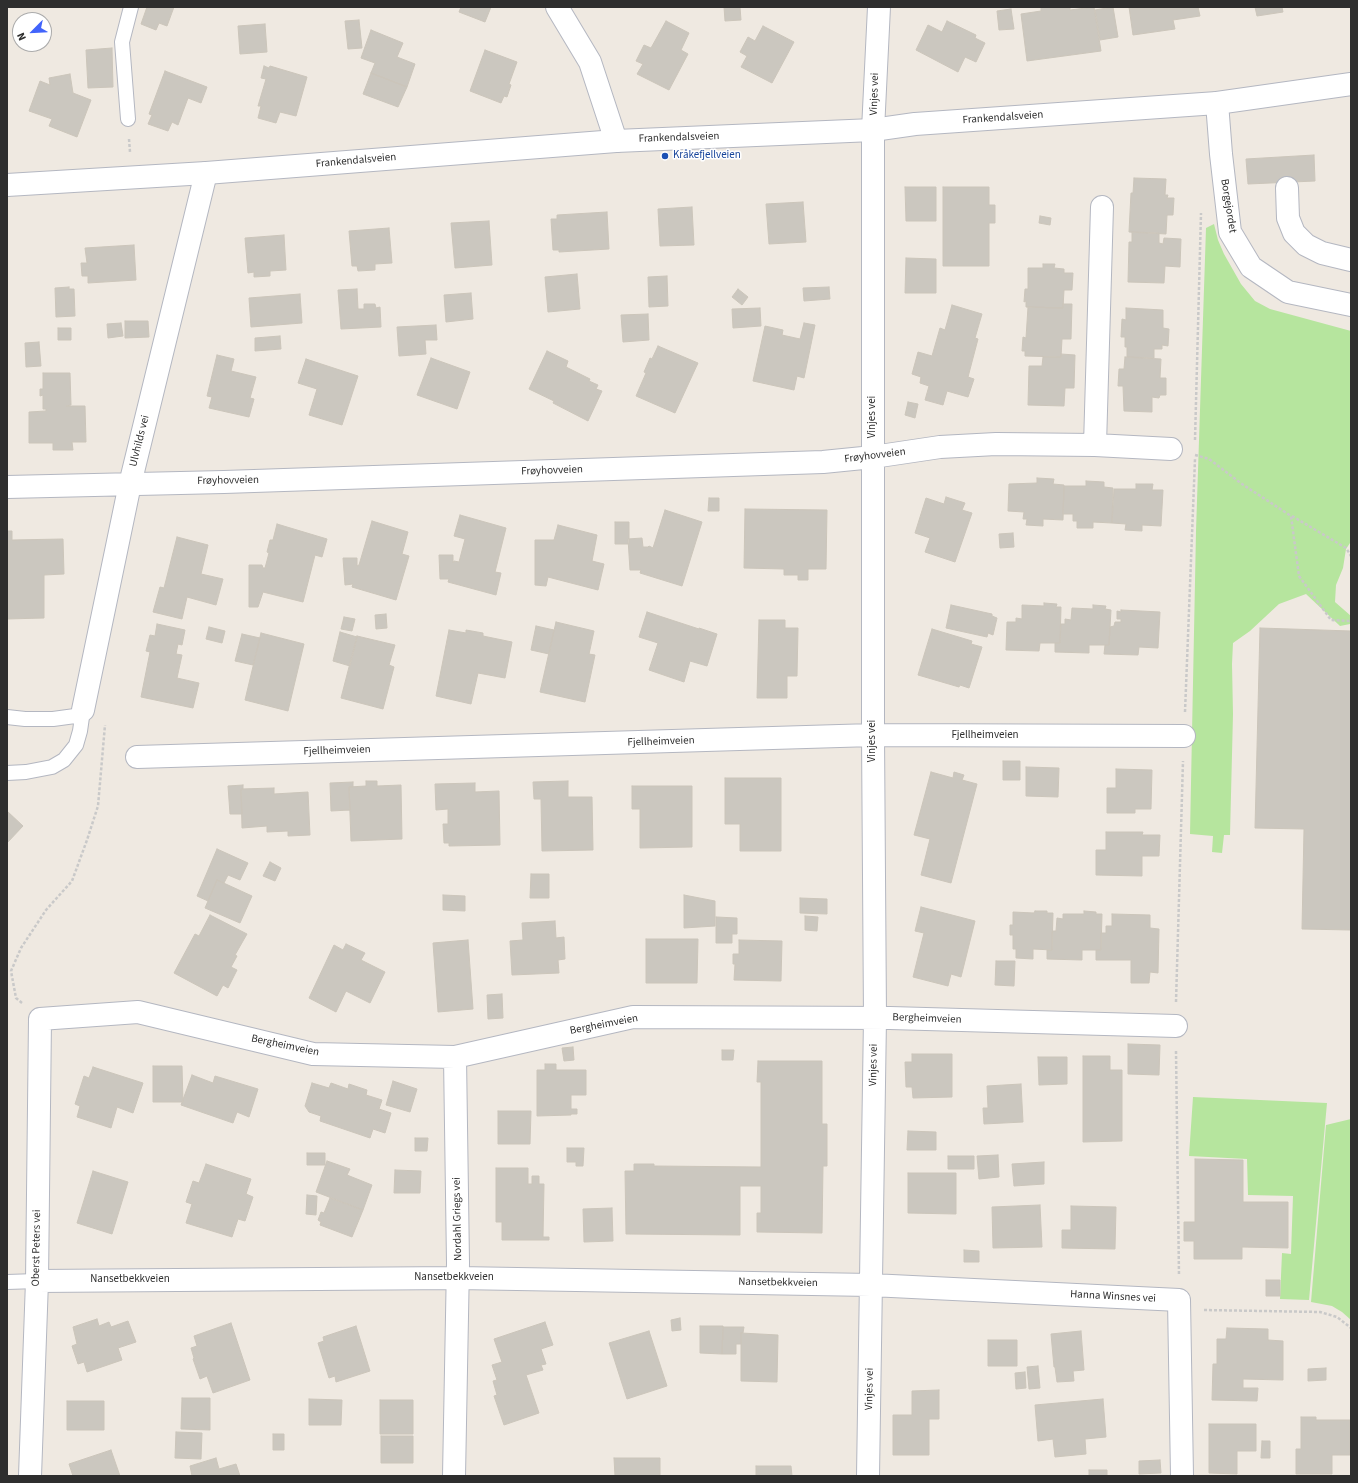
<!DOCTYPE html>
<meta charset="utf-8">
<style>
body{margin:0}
#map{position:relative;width:1358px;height:1483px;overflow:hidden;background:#efe9e1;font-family:"Source Sans 3",sans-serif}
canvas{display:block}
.frame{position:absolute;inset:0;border:8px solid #2e2e2e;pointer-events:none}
.north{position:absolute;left:12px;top:12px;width:40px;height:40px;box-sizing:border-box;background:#fff;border:1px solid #ababab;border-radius:50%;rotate:246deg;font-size:11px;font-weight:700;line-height:16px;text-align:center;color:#2e2e2e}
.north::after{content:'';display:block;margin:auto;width:14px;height:18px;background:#4264fb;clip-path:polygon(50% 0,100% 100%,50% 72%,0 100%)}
</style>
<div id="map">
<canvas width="1358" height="1483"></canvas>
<div class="frame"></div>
<div class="north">N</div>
</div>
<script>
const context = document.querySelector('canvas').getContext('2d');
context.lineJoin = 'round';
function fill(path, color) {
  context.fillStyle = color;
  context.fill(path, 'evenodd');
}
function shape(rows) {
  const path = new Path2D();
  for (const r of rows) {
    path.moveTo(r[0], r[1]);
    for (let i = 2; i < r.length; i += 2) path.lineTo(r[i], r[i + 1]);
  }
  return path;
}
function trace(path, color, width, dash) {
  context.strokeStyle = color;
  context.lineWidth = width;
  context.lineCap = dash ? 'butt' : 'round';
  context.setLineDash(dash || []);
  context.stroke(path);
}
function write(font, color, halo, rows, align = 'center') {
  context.font = font + ' "Source Sans 3",sans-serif';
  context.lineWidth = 3;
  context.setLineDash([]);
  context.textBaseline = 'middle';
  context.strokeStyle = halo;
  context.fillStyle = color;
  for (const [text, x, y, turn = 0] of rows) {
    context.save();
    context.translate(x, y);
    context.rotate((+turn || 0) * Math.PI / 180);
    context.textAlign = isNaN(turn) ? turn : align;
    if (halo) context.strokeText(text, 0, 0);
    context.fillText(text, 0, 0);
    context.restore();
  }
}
fill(shape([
 [1214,224,1218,240,1224,254,1241,284,1255,301,1270,309,1351,331,1351,533,1350,543,1346,549,1343,568,1336,585,1335,602,1351,616,1351,623,1350,624,1340,626,1306,594,1279,604,1250,631,1233,643,1232,664,1233,714,1230,835,1224,835,1222,853,1212,852,1213,836,1190,834,1196,531,1206,228],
 [1193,1097,1327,1103,1309,1300,1280,1299,1282,1253,1291,1254,1293,1196,1248,1195,1247,1159,1189,1156],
 [1351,1119,1351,1320,1342,1312,1332,1306,1311,1302,1326,1125]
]), '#b6e59e');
const building = shape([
 [147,7,174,7,167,26,159,23,156,30,141,24,147,7],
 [461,7,491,7,485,22,459,12,461,7],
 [724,7,740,7,741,20,725,21,724,7],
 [1041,7,1070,7,1070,10,1094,7,1101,51,1027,61,1021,14,1041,11,1041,7],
 [1113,7,1118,37,1100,40,1095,10,1113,7],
 [1129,7,1198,7,1200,16,1173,20,1175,29,1133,35,1129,7],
 [1255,7,1282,7,1283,12,1257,16,1255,7],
 [1011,9,1014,29,999,30,997,11,1011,9],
 [359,20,362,48,348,49,345,21,359,20],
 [666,21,689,33,681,50,688,54,669,90,637,74,643,64,636,61,644,45,651,48,666,21],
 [947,21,976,35,975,38,985,43,976,62,965,57,958,72,916,50,928,25,942,32,947,21],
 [265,24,267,52,240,54,238,26,265,24],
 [763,26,794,42,772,83,741,67,747,56,740,52,748,37,755,41,763,26],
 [371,30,403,43,397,57,415,64,407,87,371,73,375,63,361,58,371,30],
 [112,48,113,87,88,88,86,50,112,48],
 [485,50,517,62,509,84,511,85,507,97,504,96,501,103,470,91,485,50],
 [264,66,269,68,270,66,307,77,296,116,280,112,276,123,258,118,261,106,258,106,266,79,261,78,264,66],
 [165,71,207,87,201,103,188,98,178,125,172,122,168,131,148,124,152,115,149,114,165,71],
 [371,73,407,87,398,107,363,94,371,73],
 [70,74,73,93,91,100,77,137,49,126,52,119,29,111,40,81,50,85,49,78,70,74],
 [1314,155,1315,181,1248,184,1246,159,1314,155],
 [1134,178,1166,179,1165,195,1168,195,1167,198,1174,198,1173,215,1167,215,1166,234,1129,232,1131,193,1133,193,1134,178],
 [905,187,936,187,936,221,906,221,905,187],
 [943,187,989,187,989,205,995,205,995,223,989,223,989,266,943,266,943,187],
 [803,202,806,242,769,244,766,204,803,202],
 [692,207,694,245,660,246,658,209,692,207],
 [607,212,609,249,559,252,559,250,553,250,551,219,557,219,557,215,607,212],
 [1040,216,1051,218,1050,225,1039,223,1040,216],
 [489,221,492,265,455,268,451,223,489,221],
 [389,228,392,263,375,264,375,270,358,271,357,266,352,266,349,231,389,228],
 [1132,232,1159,233,1159,243,1163,244,1164,238,1181,239,1180,267,1165,266,1164,283,1128,282,1129,242,1132,242,1132,232],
 [284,235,286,270,270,271,270,276,254,277,254,272,248,273,245,238,284,235],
 [134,245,136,280,88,283,88,276,82,276,81,263,87,263,85,248,134,245],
 [906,258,936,259,936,293,905,293,906,258],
 [1043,264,1055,264,1054,268,1064,269,1064,273,1073,273,1072,290,1064,290,1063,308,1026,307,1026,301,1024,302,1025,289,1028,289,1028,268,1043,268,1043,264],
 [577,274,580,309,548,312,545,277,577,274],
 [667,276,668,306,649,307,648,277,667,276],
 [69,287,69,289,74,289,75,316,56,317,55,288,69,287],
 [829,287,830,299,804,301,803,288,829,287],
 [357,289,358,309,364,309,364,304,375,304,376,308,380,307,381,327,341,329,338,290,357,289],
 [738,289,748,297,742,305,732,297,738,289],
 [471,293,473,319,446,322,444,295,471,293],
 [300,294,302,323,251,327,249,298,300,294],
 [1063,304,1072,304,1071,339,1062,339,1061,357,1025,356,1025,351,1022,351,1023,337,1026,338,1028,307,1063,308,1063,304],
 [952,305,982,314,975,338,978,339,968,377,974,379,968,397,947,391,943,405,925,400,929,386,920,383,921,377,912,374,918,352,932,356,940,328,945,330,952,305],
 [760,308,761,326,733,328,732,309,760,308],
 [1126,308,1163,310,1163,328,1169,329,1168,346,1162,345,1162,349,1154,349,1154,358,1127,357,1127,347,1125,347,1125,337,1121,337,1122,319,1126,320,1126,308],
 [648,314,649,340,623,342,621,315,648,314],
 [125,321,148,321,149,337,125,338,125,321],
 [121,323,123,336,108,338,107,324,121,323],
 [804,323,815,325,804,378,797,376,794,390,753,381,765,326,783,330,782,335,800,339,804,323],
 [436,325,437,340,425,340,426,354,399,356,397,327,436,325],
 [58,328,71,328,71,340,58,340,58,328],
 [280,336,281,349,255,351,255,338,280,336],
 [39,342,41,366,26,367,25,343,39,342],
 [658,346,698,363,675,413,636,396,646,373,644,372,650,358,652,359,658,346],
 [547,351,568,361,566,367,590,379,589,381,598,385,596,389,602,391,588,421,553,403,554,401,529,389,547,351],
 [1061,354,1075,355,1074,388,1065,388,1064,406,1028,405,1029,366,1042,366,1043,357,1061,357,1061,354],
 [217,355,234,359,231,371,256,377,250,398,254,399,249,417,209,408,212,397,207,396,217,355],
 [1125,357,1161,359,1160,378,1166,378,1166,395,1160,395,1159,398,1152,397,1152,412,1124,411,1123,386,1118,386,1119,369,1124,369,1125,357],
 [431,358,470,372,457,409,417,395,431,358],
 [306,359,358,376,342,425,309,415,317,389,298,383,306,359],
 [43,373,70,373,71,405,66,406,85,406,86,442,72,442,73,450,53,450,53,443,29,443,29,412,46,411,46,409,43,409,43,395,40,396,40,389,43,389,43,373],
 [908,402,918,404,915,418,905,415,908,402],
 [1037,478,1054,479,1053,484,1064,485,1063,520,1043,519,1043,526,1026,525,1027,519,1023,519,1024,512,1008,511,1009,484,1037,483,1037,478],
 [1086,481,1104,482,1104,487,1113,488,1112,523,1093,522,1093,528,1077,528,1077,521,1073,521,1073,514,1063,514,1064,486,1086,486,1086,481],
 [1136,484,1153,484,1152,490,1163,490,1161,526,1142,525,1142,531,1125,530,1126,524,1112,523,1114,489,1136,489,1136,484],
 [946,497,965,503,962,510,972,513,955,562,925,552,930,538,915,533,926,498,944,504,946,497],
 [709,498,719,498,719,511,708,511,709,498],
 [745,509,827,510,826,569,808,569,808,580,798,580,798,575,784,575,784,569,744,568,745,509],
 [665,510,702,522,682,586,640,573,641,570,630,570,628,539,642,538,643,547,648,547,649,546,653,548,665,510],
 [460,515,506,528,495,572,501,573,496,595,448,582,449,579,440,579,439,555,453,555,453,563,454,561,459,562,465,539,454,536,460,515],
 [372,521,408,532,402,554,409,556,396,600,352,587,353,584,345,585,343,558,357,558,357,566,359,565,372,521],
 [615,522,629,522,629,544,615,544,615,522],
 [277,524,327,539,322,557,315,555,303,602,263,592,258,607,249,607,249,565,262,565,263,568,265,568,269,553,267,552,270,540,273,540,277,524],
 [558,525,597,535,592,561,604,564,598,590,548,577,546,586,535,585,535,540,554,540,558,525],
 [7,531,12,531,12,540,63,539,64,574,44,575,44,618,7,619,7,531],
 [1013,533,1014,547,1000,548,999,534,1013,533],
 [177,537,208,545,201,574,223,579,216,605,187,597,182,619,153,612,160,587,164,588,177,537],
 [1044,603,1057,604,1056,607,1061,607,1060,643,1040,643,1039,651,1006,650,1007,622,1016,622,1016,618,1022,619,1022,605,1044,606,1044,603],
 [951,605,992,614,992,616,997,618,993,635,988,633,987,637,946,628,951,605],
 [1093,605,1106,606,1105,609,1111,610,1109,645,1089,645,1089,653,1055,652,1055,643,1060,643,1061,624,1065,624,1065,619,1071,620,1072,608,1093,609,1093,605],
 [1121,610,1160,612,1158,648,1139,647,1138,655,1104,654,1105,645,1109,645,1110,627,1114,626,1115,622,1121,622,1121,619,1117,619,1117,611,1121,612,1121,610],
 [647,612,699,629,699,628,717,634,707,666,690,661,684,682,649,670,658,643,639,637,647,612],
 [386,614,387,628,376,629,375,615,386,614],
 [344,617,355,619,352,631,341,629,344,617],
 [759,620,785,620,785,628,798,628,797,676,787,676,787,698,757,698,759,620],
 [556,622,594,631,589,654,595,655,585,702,540,692,556,622],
 [157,624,185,630,182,645,178,644,176,654,182,655,177,678,199,683,193,708,141,697,150,652,146,651,150,635,155,636,157,624],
 [536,626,554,630,549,654,531,650,536,626],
 [209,627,225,631,222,643,206,639,209,627],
 [1260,628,1351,631,1351,930,1302,929,1304,829,1255,828,1260,628],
 [932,629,972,641,971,644,982,647,969,688,960,685,959,687,918,675,932,629],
 [449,630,466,633,466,630,483,633,483,636,512,642,505,678,478,673,471,704,436,696,449,630],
 [340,632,357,637,350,666,333,661,340,632],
 [261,633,304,644,288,711,245,700,261,633],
 [242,634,260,638,253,665,235,661,242,634],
 [357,636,395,645,389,665,394,667,383,709,341,698,357,636],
 [1003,761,1020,761,1020,780,1003,780,1003,761],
 [1026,767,1059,768,1058,797,1026,796,1026,767],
 [1116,769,1152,770,1151,809,1135,809,1135,813,1107,813,1107,788,1116,788,1116,769],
 [931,772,953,778,954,772,964,775,962,780,977,784,951,883,921,875,930,839,914,835,931,772],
 [725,778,781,778,781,851,740,851,740,824,725,824,725,778],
 [366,781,377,781,377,786,401,785,402,839,351,841,349,787,366,786,366,781],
 [568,781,568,797,592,797,593,850,542,851,541,799,534,799,533,782,568,781],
 [353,782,353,787,349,787,350,810,331,811,330,783,353,782],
 [475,783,475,792,499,791,500,845,449,846,449,843,444,843,443,824,448,824,448,809,436,810,435,784,475,783],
 [243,785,243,789,241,789,242,814,230,814,228,786,243,785],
 [632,786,692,786,692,847,640,848,640,809,632,809,632,786],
 [274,788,274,794,308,792,310,835,288,836,288,831,267,832,267,826,242,828,241,789,274,788],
 [7,811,23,826,7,843,7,811],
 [1106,832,1143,832,1142,835,1160,835,1159,856,1142,856,1142,876,1096,875,1096,850,1106,850,1106,832],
 [217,849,248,863,240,880,228,875,224,883,217,880,208,901,197,896,217,849],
 [270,862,281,868,275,881,263,876,270,862],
 [531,874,549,874,549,898,530,898,531,874],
 [217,880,252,896,240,923,205,908,217,880],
 [443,895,465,896,465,911,443,910,443,895],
 [684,895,715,901,715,926,684,928,684,895],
 [800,898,827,899,827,914,800,913,800,898],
 [921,907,975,921,961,977,951,974,948,986,913,977,924,933,915,931,921,907],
 [1035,911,1047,911,1047,913,1053,913,1052,950,1033,949,1033,959,1016,958,1016,949,1013,949,1013,935,1010,935,1010,925,1013,925,1013,912,1034,913,1035,911],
 [1084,911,1096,912,1096,914,1102,914,1101,950,1082,950,1082,960,1047,959,1047,950,1052,950,1052,931,1056,931,1057,918,1063,919,1063,914,1084,914,1084,911],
 [1112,914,1150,915,1150,928,1159,929,1158,973,1150,972,1149,983,1131,983,1131,960,1096,960,1096,950,1101,950,1101,933,1106,933,1106,926,1112,926,1112,914],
 [210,915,247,934,235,955,237,956,231,967,237,970,228,988,223,985,217,996,174,973,195,934,199,936,210,915],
 [805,916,818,917,817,931,805,930,805,916],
 [716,917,737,918,737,934,732,934,732,943,716,943,716,917],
 [555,921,556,938,564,937,565,959,558,960,559,973,512,975,510,941,523,940,522,923,555,921],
 [646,939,698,939,697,983,646,983,646,939],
 [468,940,473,1009,438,1012,433,943,468,940],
 [739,940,782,941,781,981,734,980,735,964,733,964,733,954,739,954,739,940],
 [346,944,365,953,361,960,385,972,370,1003,346,991,336,1012,309,998,334,945,343,950,346,944],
 [996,961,1015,961,1014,986,995,985,996,961],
 [502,994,503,1018,488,1019,487,995,502,994],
 [1128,1044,1160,1045,1159,1075,1128,1074,1128,1044],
 [573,1047,574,1060,564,1061,562,1048,573,1047],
 [722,1050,734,1050,733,1060,722,1060,722,1050],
 [912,1054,952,1054,952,1097,913,1098,912,1087,906,1087,905,1062,912,1062,912,1054],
 [1083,1056,1110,1056,1110,1070,1122,1070,1122,1141,1083,1142,1083,1056],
 [1038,1057,1067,1057,1067,1084,1039,1085,1038,1057],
 [758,1061,822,1061,822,1124,827,1124,827,1166,823,1166,822,1233,757,1232,757,1213,761,1213,761,1186,740,1186,740,1235,626,1234,625,1171,634,1171,634,1164,654,1164,654,1166,761,1167,761,1082,757,1082,758,1061],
 [545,1064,556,1064,556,1070,586,1070,586,1095,571,1095,571,1109,577,1109,577,1114,571,1114,571,1115,537,1116,537,1070,545,1070,545,1064],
 [153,1066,182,1066,183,1102,153,1102,153,1066],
 [93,1067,143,1083,133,1113,117,1107,111,1128,77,1117,80,1106,75,1104,84,1076,89,1078,93,1067],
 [192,1075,213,1083,215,1076,258,1089,249,1117,237,1112,233,1123,181,1105,192,1075],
 [393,1081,417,1089,410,1112,386,1105,393,1081],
 [312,1083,329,1088,331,1083,348,1089,349,1084,367,1090,366,1095,382,1100,379,1109,391,1113,385,1133,373,1129,370,1138,320,1121,321,1116,309,1112,305,1106,312,1083],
 [1021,1084,1023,1122,984,1124,983,1108,988,1108,987,1086,1021,1084],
 [498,1111,531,1111,530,1144,498,1144,498,1111],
 [908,1131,936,1132,936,1150,907,1150,908,1131],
 [415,1138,428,1138,427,1151,415,1151,415,1138],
 [567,1148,584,1148,583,1166,576,1166,576,1162,567,1162,567,1148],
 [307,1153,325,1153,325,1165,307,1165,307,1153],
 [998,1155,999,1177,979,1179,977,1156,998,1155],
 [948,1156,974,1156,974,1169,948,1169,948,1156],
 [1195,1159,1243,1160,1243,1202,1288,1202,1288,1248,1242,1247,1242,1259,1194,1259,1194,1241,1184,1241,1184,1222,1195,1222,1195,1159],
 [327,1161,350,1169,347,1175,372,1185,363,1210,316,1192,327,1161],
 [1044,1162,1044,1184,1014,1186,1012,1164,1044,1162],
 [206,1164,251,1179,246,1194,253,1197,245,1221,238,1219,232,1237,186,1223,192,1204,186,1202,193,1181,199,1183,206,1164],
 [496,1168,528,1168,528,1184,532,1184,532,1176,539,1176,539,1184,544,1184,543,1237,549,1237,549,1240,502,1240,502,1222,496,1222,496,1168],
 [395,1170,421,1171,420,1193,394,1193,395,1170],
 [93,1171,128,1182,112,1234,77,1223,93,1171],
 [908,1173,956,1173,956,1214,908,1213,908,1173],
 [307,1195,317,1196,316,1215,306,1214,307,1195],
 [330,1198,363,1210,352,1237,320,1225,321,1222,318,1220,321,1212,324,1213,330,1198],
 [1040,1205,1042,1247,993,1248,992,1207,1040,1205],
 [1071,1206,1116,1207,1115,1249,1062,1248,1062,1230,1071,1230,1071,1206],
 [612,1208,613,1241,584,1242,583,1209,612,1208],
 [964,1250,979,1251,979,1262,964,1262,964,1250],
 [1266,1280,1280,1280,1280,1296,1266,1296,1266,1280],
 [680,1318,681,1330,672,1331,671,1320,680,1318],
 [97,1319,99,1326,109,1322,111,1327,128,1321,136,1342,118,1348,122,1360,87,1372,84,1362,78,1364,72,1346,77,1344,73,1327,97,1319],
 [545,1322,553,1345,541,1349,546,1364,541,1365,543,1370,526,1375,539,1413,504,1425,494,1396,497,1395,493,1381,497,1380,492,1365,502,1362,494,1339,545,1322],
 [231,1323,250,1380,213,1393,207,1376,200,1379,193,1359,194,1358,191,1348,197,1346,194,1336,231,1323],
 [356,1326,370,1371,336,1382,335,1376,329,1378,318,1343,324,1341,323,1337,356,1326],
 [700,1326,723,1326,722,1354,700,1353,700,1326],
 [723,1327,744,1327,743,1333,741,1333,741,1344,736,1344,736,1354,722,1354,723,1327],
 [1227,1328,1268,1329,1268,1340,1283,1341,1283,1380,1243,1379,1243,1388,1258,1388,1257,1401,1212,1400,1213,1364,1217,1364,1217,1339,1226,1339,1227,1328],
 [649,1331,667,1386,627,1399,609,1343,649,1331],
 [1081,1331,1084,1370,1073,1371,1074,1381,1057,1382,1055,1367,1054,1367,1051,1334,1081,1331],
 [741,1333,778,1335,777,1382,741,1381,741,1333],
 [988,1340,1017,1340,1017,1366,988,1366,988,1340],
 [1038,1366,1040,1388,1029,1389,1027,1367,1038,1366],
 [1326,1368,1326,1380,1308,1381,1308,1369,1326,1368],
 [1025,1372,1026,1388,1016,1389,1015,1373,1025,1372],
 [939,1390,939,1419,929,1419,929,1455,893,1455,893,1415,912,1415,912,1391,939,1390],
 [182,1398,210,1398,210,1430,181,1429,182,1398],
 [309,1399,342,1400,341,1425,309,1425,309,1399],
 [1103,1399,1106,1437,1085,1439,1086,1454,1055,1457,1053,1439,1038,1441,1035,1405,1103,1399],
 [380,1400,413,1400,413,1434,380,1434,380,1400],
 [67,1401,104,1401,104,1430,67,1430,67,1401],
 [1301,1417,1316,1417,1316,1420,1350,1420,1350,1455,1332,1455,1332,1474,1296,1474,1296,1449,1301,1449,1301,1417],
 [1209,1424,1256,1424,1256,1451,1237,1451,1237,1474,1209,1473,1209,1424],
 [176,1432,202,1433,201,1459,175,1458,176,1432],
 [273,1434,284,1434,284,1450,273,1450,273,1434],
 [381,1436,413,1436,413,1463,381,1463,381,1436],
 [1262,1441,1270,1441,1270,1458,1261,1458,1262,1441],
 [111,1450,120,1476,73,1476,69,1464,111,1450],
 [216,1458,219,1469,236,1464,240,1476,192,1476,190,1466,216,1458],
 [614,1458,660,1458,660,1476,615,1476,614,1458],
 [1160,1460,1161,1473,1139,1474,1139,1461,1160,1460],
 [756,1466,791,1466,792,1476,756,1476,756,1466],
 [1089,1470,1107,1470,1107,1476,1089,1476,1089,1470]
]);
fill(building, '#cbc7bf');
trace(building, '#cbc5ba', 1);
const service = shape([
 [128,119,122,42,131,7],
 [7,717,25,719,53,719,75,716,83,710],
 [7,773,26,772,52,767,64,760,76,745,80,731,83,710],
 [7,1282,37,1281]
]);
const minor = shape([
 [557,7,590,62,616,141],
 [1217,103,1221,154,1230,232,1251,267,1288,292,1351,305],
 [1287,188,1288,218,1294,233,1306,245,1322,253,1351,260],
 [1095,445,1102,207],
 [7,487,224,482,823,462,873,457,940,447,996,444,1095,445,1171,449],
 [83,710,130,484,206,173],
 [137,757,873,735,1184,736],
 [37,1281,458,1278,871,1285,1179,1300,1182,1476],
 [30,1476,37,1281,40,1019,138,1012,313,1054,455,1057,633,1017,890,1018,1176,1026],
 [454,1476,458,1263,455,1057],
 [868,1476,875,1018,873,735,873,130,879,7]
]);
const secondary = shape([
 [7,185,206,173,616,141,873,130,915,124,1217,103,1351,84]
]);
trace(service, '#b4b7c1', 16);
trace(minor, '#b4b7c1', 24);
trace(secondary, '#b4b7c1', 24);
trace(shape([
 [129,139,130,152],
 [1195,440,1201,213],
 [1195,455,1209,459,1242,484,1291,516,1299,576,1331,620,1351,621],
 [1292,516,1346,548,1351,556],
 [1185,712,1195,459],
 [1176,1002,1183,761],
 [22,1003,16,998,11,971,21,948,46,910,72,881,87,840,98,806,105,725],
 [1176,1051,1179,1276],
 [1204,1310,1320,1312,1337,1317,1351,1328]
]), '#c9c9c9', 2.5, [3, 2]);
trace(service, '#fff', 14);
trace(minor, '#fff', 22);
trace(secondary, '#fff', 22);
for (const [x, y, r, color] of [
 [665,156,4,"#1a4fb4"]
]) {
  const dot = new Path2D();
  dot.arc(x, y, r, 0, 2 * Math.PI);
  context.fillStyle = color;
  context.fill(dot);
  trace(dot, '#fff', 1.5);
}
write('11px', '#2e2e2e', '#fff', [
 ["Vinjes vei",875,94,-88],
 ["Frankendalsveien",1003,118,-4],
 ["Frankendalsveien",679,138,-2],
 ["Frankendalsveien",356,161,-5],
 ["Borgejordet",1228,206,81],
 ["Vinjes vei",873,417,-90],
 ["Ulvhilds vei",140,441,-76],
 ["Frøyhovveien",875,456,-7],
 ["Frøyhovveien",552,471,-2],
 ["Frøyhovveien",228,481,-1],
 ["Fjellheimveien",985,736],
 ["Vinjes vei",873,741,-90],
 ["Fjellheimveien",661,742,-2],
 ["Fjellheimveien",337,751,-2],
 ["Bergheimveien",927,1019,2],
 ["Bergheimveien",604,1025,-11],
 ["Bergheimveien",285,1046,12],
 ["Vinjes vei",874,1065,-89],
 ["Nordahl Griegs vei",458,1219,-91],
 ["Oberst Peters vei",37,1248,-89],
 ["Nansetbekkveien",454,1278],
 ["Nansetbekkveien",130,1280],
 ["Nansetbekkveien",778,1283,1],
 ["Hanna Winsnes vei",1113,1297,3],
 ["Vinjes vei",870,1389,-89]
]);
write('11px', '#164399', '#fff', [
 ["Kråkefjellveien",673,156]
], 'left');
</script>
